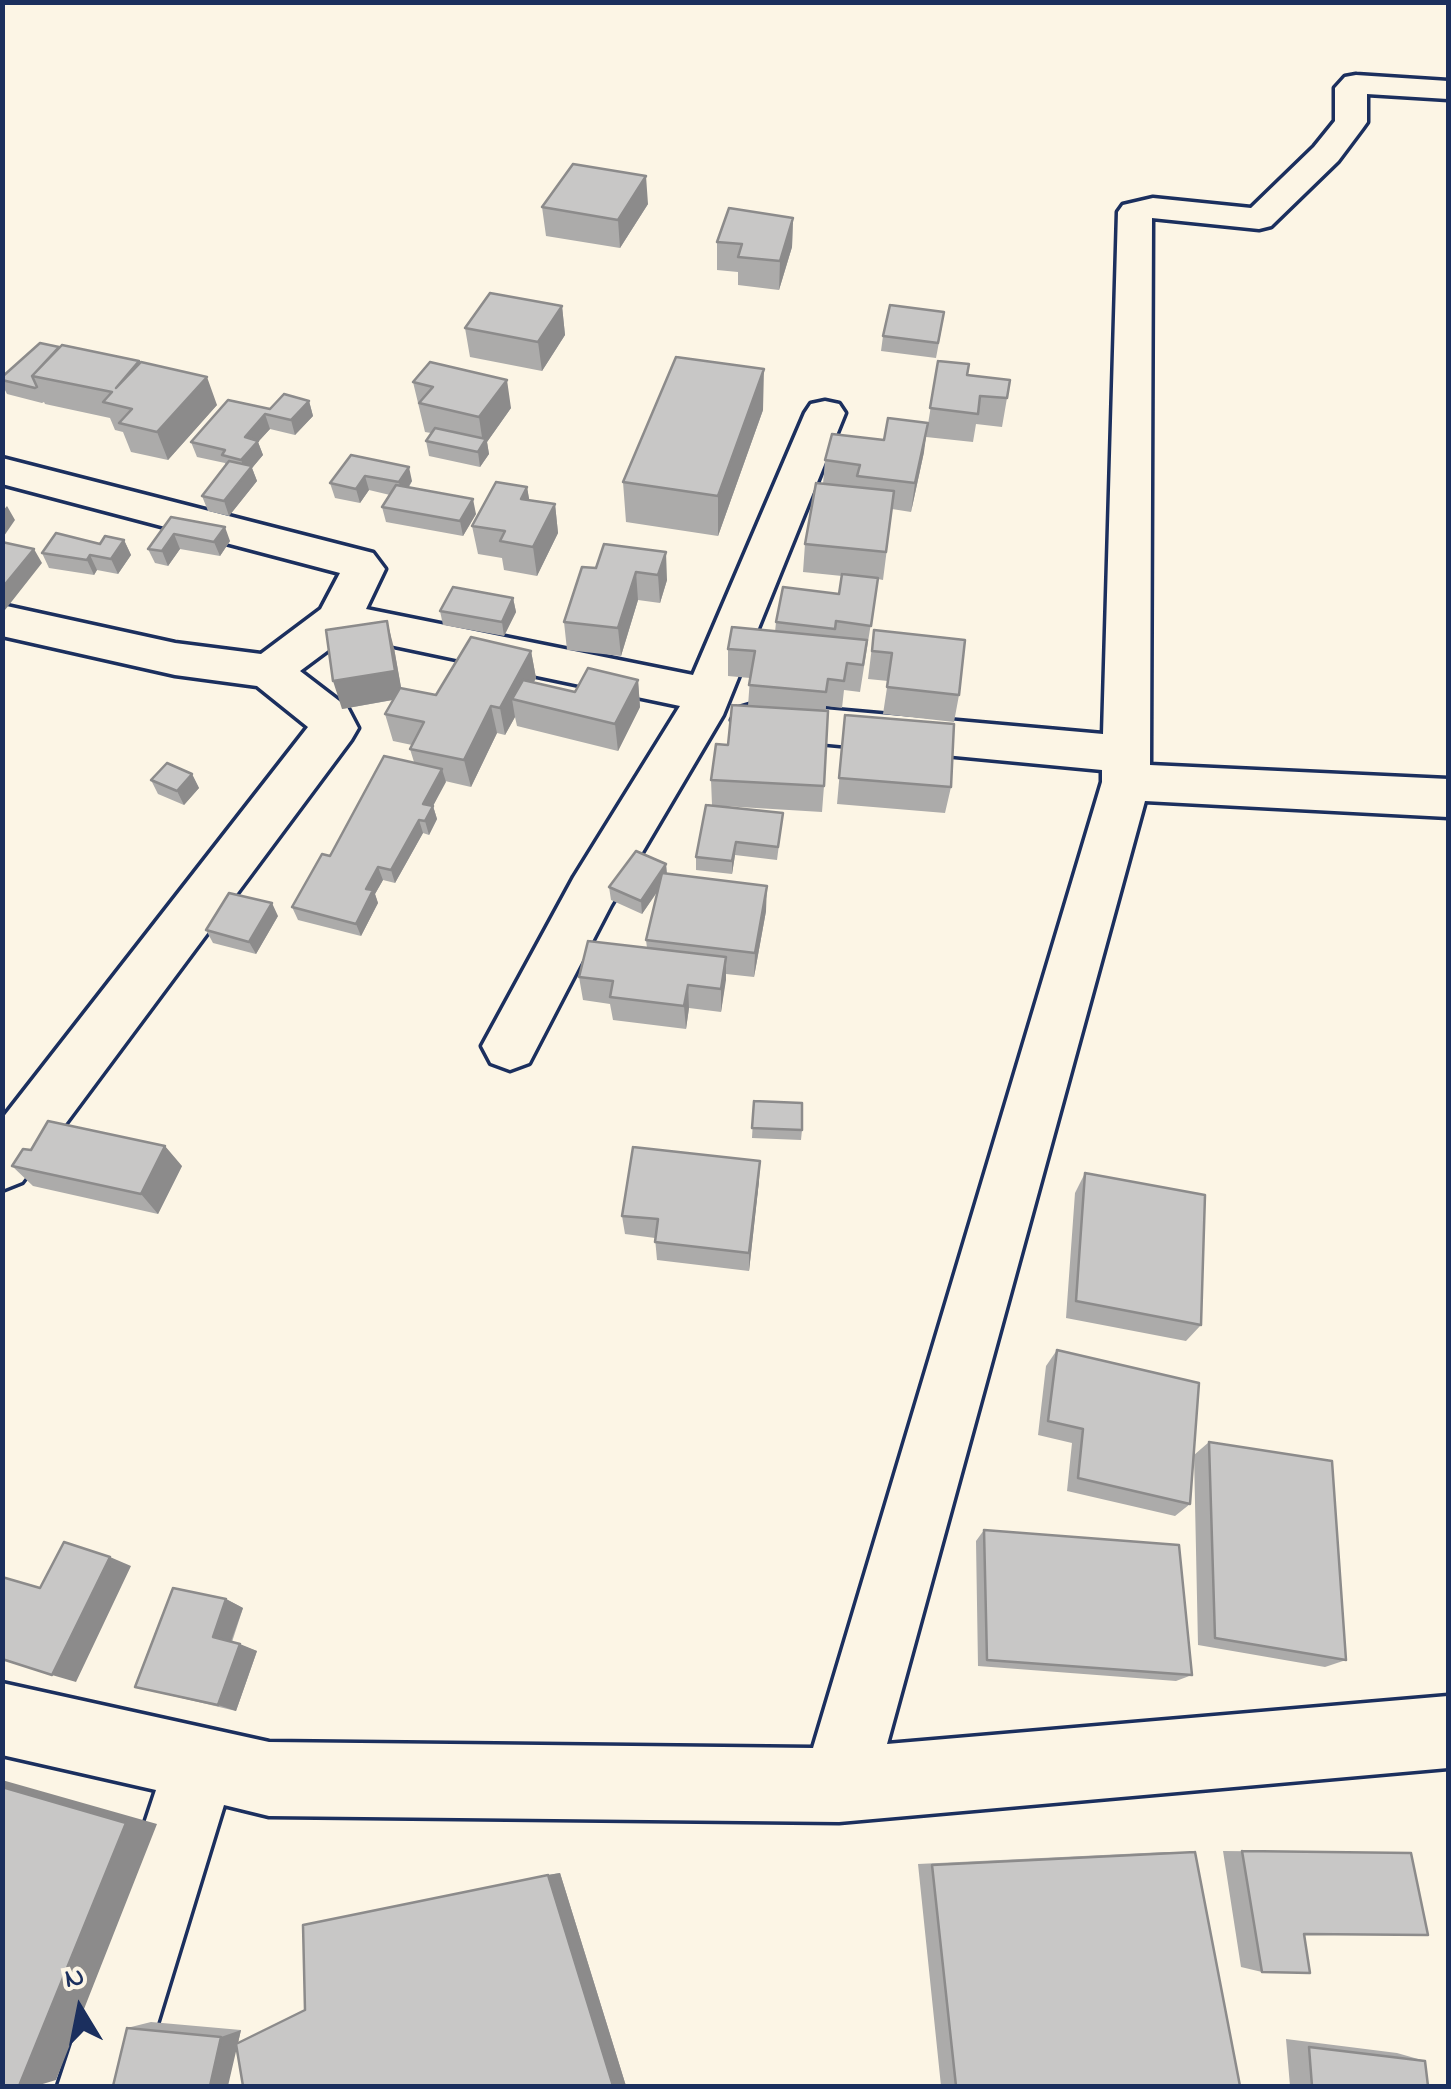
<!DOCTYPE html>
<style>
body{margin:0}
#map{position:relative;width:1451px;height:2089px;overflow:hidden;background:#fcf5e5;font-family:"Indie Flower",sans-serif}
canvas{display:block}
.frame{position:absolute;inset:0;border:5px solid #1b2f5e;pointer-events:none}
.north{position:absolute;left:30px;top:1959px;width:100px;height:100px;-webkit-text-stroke:8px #fcf5e5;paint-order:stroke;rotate:350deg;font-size:28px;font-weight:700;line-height:40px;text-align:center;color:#1b2f5e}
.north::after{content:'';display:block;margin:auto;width:35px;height:45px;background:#1b2f5e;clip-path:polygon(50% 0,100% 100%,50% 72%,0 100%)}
</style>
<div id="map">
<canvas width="1451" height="2089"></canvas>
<div class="frame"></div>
<div class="north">N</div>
</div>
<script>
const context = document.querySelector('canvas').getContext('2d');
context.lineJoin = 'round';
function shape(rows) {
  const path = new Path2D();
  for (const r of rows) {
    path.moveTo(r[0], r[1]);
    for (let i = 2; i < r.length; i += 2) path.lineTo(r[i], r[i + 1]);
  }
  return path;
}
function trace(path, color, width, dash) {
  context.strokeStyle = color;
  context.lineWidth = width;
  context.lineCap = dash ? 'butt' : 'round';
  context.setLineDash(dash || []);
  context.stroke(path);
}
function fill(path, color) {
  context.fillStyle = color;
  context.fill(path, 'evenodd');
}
const minor = shape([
 [1356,75,1448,81,1448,99,1367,94,1367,122,1362,129,1338,161,1271,226,1259,229,1152,218,1150,765,1448,779,1448,817,1145,801,887,1744,1448,1696,1448,1768,839,1822,269,1816,224,1805,138,2086,58,2086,156,1790,2,1755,2,1683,269,1742,813,1748,1102,782,1102,770,756,737,739,732,732,720,739,708,756,703,1103,734,1118,212,1123,205,1153,198,1251,208,1314,147,1335,121,1335,88,1345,77,1356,75],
 [825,401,839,404,845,413,723,715,611,905,529,1063,510,1070,491,1063,482,1046,574,877,680,706,347,636,300,671,347,707,358,728,351,740,22,1182,2,1190,2,1119,308,727,257,686,175,675,2,636,2,605,175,643,261,654,321,609,340,573,2,484,2,458,373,553,385,569,366,609,693,675,805,413,811,404,825,401]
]);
trace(minor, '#1b2f5e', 7);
fill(minor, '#fcf5e5');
fill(shape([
 [648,204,620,248,546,236,542,207],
 [793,218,792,247,779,290,738,285,738,272,717,270,717,242],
 [562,306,565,335,542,371,470,357,465,328],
 [942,326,936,358,881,351,883,336],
 [59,347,139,361,140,363,217,405,168,460,131,452,123,432,115,430,110,418,45,404,44,402,42,403,7,394,2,384,2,377],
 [938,361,967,375,1007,398,1002,427,976,424,973,442,926,437],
 [430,362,511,408,487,442,489,454,480,467,429,456,426,441,431,433,425,432,413,382],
 [309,401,313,416,295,435,270,429,258,442,263,455,252,468,257,481,229,516,208,511,202,496,226,466,225,463,197,457,191,442,270,409],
 [763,410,718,536,626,522,623,482],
 [924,452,911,512,892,509,883,580,878,579,860,692,844,690,842,708,826,706,824,786,822,812,723,806,783,813,777,860,735,855,732,874,696,870,696,857,712,805,711,780,748,706,750,678,728,676,728,649,775,632,776,622,839,594,842,576,803,572,805,544,823,484,825,460],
 [351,455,412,481,409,487,476,514,463,536,386,522,382,507,390,495,369,490,360,503,335,498,330,483],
 [527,487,529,500,555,504,558,533,537,576,504,570,502,558,478,554,472,526],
 [171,517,230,541,220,556,180,549,168,566,155,563,148,549],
 [124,540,131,555,118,574,97,570,94,575,49,568,42,553],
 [604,544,667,580,660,603,638,600,621,656,567,650,564,622,596,568],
 [513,598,516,612,504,636,443,625,440,611],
 [874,630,959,695,954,722,883,714,888,681,868,679],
 [394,648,401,688,436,695,531,651,536,678,534,682,575,692,638,680,640,707,618,751,517,726,515,717,505,735,497,733,471,787,445,781,433,806,437,819,429,835,423,833,395,883,383,880,375,894,378,903,361,936,298,920,292,907,330,856,414,762,410,749,412,745,393,741,385,714,393,700,342,709],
 [845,715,951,787,945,813,837,804],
 [192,774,199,788,184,805,158,794,151,780],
 [666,864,667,874,766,911,754,977,726,974,721,1012,689,1008,686,1029,613,1020,610,1004,583,1000,579,977,647,948,646,940,658,891,642,914,611,900,609,887],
 [278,916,256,954,213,943,206,930],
 [754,1101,802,1130,801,1140,752,1138],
 [12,1166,182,1166,158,1214,33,1186],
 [1085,1173,1201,1325,1186,1341,1066,1318,1075,1193],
 [759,1181,749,1271,657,1260,655,1238,625,1234,622,1216],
 [1057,1350,1190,1504,1175,1516,1067,1491,1072,1443,1038,1435,1046,1366],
 [1209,1442,1346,1660,1325,1667,1198,1645,1194,1455],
 [984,1530,1192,1675,1176,1681,978,1666,976,1541],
 [226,1599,243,1608,232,1642,257,1651,236,1711,135,1687],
 [1223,1851,1411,1853,1304,1934,1262,1972,1241,1967],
 [1165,1852,1195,1852,1240,2086,941,2086,918,1864],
 [560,1873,626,2086,243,2086,237,2048,127,2028,151,2022,241,2030,238,2043,305,2010,548,1875],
 [1286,2039,1397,2053,1425,2061,1428,2086,1290,2086]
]), '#acabaa');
fill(shape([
 [646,176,648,204,620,248,618,220],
 [793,218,792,247,779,290,780,261],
 [562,306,565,335,542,371,538,342],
 [764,369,763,410,718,536,718,496],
 [207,377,217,405,168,460,157,432],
 [507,380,511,408,487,442,489,454,480,467,478,452,483,444,479,417],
 [309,401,313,416,295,435,291,420],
 [265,414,270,429,258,442,263,455,252,468,257,481,229,516,224,501,246,473,241,460,245,437],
 [928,423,924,452,911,512,915,483],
 [409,467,412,481,402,497,399,482],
 [365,476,369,490,360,503,356,489],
 [527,487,532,515,521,499],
 [473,499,476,514,463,536,460,521],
 [555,504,558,533,537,576,533,547],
 [7,506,15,520,4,536,2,512],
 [225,527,230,541,220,556,214,542],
 [174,534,180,549,168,566,162,551],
 [124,540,131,555,118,574,111,559],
 [34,549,42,563,5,610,2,606,2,588],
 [666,552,667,580,660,603,658,575],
 [90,555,97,570,94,575,87,560],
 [636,572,638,600,621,656,618,628],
 [513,598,516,612,504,636,502,622],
 [387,621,394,648,403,698,342,709,333,681],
 [531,651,536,678,523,702,512,699,515,717,505,735,500,708],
 [638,680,640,707,618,751,615,724],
 [491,706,497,733,471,787,464,760],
 [442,769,446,782,433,806,437,819,429,835,425,821,423,804],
 [192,774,199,788,184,805,177,791],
 [419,820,423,833,395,883,391,870],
 [736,842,735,855,732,874,732,861],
 [666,864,667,877,642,914,641,901],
 [378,867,383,880,375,894,378,903,361,936,356,924,366,889],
 [767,886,766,911,754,977,755,953],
 [272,903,278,916,256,954,249,942],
 [726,957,726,980,721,1012,721,989],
 [688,985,689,1008,686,1029,684,1006],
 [165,1146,182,1166,158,1214,141,1194],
 [760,1161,759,1181,749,1271,749,1253],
 [110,1557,131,1566,76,1682,52,1675],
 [226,1599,243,1608,230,1644,213,1637],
 [240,1644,257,1651,236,1711,218,1705],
 [2,1780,157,1824,56,2080,36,2086,19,2086],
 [560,1873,626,2086,613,2086,548,1875],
 [241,2030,228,2086,210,2086,221,2037]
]), '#8c8b8b');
const building = shape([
 [573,164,646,176,618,220,542,207,573,164],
 [729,208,793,218,780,261,738,257,742,244,717,242,729,208],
 [490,293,562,306,538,342,465,328,490,293],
 [890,305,944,312,938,343,883,336,890,305],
 [40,343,59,347,32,376,37,387,35,388,2,380,2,377,40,343],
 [62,345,139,361,116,388,141,362,207,377,157,432,119,423,132,409,103,402,112,392,32,376,62,345],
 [676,357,764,369,718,496,623,482,676,357],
 [938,361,969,364,967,375,1010,380,1007,398,980,396,978,414,930,408,938,361],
 [430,362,507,380,479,417,419,403,433,387,413,382,430,362],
 [284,394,309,401,291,420,265,414,245,437,258,441,241,460,222,455,225,450,191,442,228,400,270,409,284,394],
 [888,418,928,423,915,483,857,476,860,465,825,460,832,434,884,440,888,418],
 [435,428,486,439,478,452,426,441,435,428],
 [351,455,409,467,399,482,365,476,356,489,330,483,351,455],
 [229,461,252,466,224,501,202,496,229,461],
 [496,482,527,487,521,499,555,504,533,547,500,541,505,531,472,526,496,482],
 [816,483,894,491,886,552,805,544,816,483],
 [396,485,473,499,460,521,382,507,396,485],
 [171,517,225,527,214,542,174,534,162,551,148,549,171,517],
 [56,533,100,544,105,536,124,540,111,559,90,555,87,560,42,553,56,533],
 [2,542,34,549,2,588,2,542],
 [604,544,666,552,658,575,636,572,618,628,564,622,582,567,596,568,604,544],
 [842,574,878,578,871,626,836,621,835,629,776,622,783,587,839,594,842,574],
 [453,587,513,598,502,622,440,611,453,587],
 [387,621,395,671,333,681,326,630,387,621],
 [732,627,867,640,863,665,847,663,844,681,828,679,826,692,749,685,755,651,728,649,732,627],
 [874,630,965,640,959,695,887,687,892,653,872,651,874,630],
 [471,637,531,651,500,708,491,706,464,760,410,749,424,722,385,714,400,688,436,695,471,637],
 [588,668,638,680,615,724,512,699,523,680,575,692,588,668],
 [732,705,828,711,824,786,711,780,716,744,728,745,732,705],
 [845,715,954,724,951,787,839,778,845,715],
 [384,756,442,769,423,804,433,806,425,821,419,820,391,870,378,867,366,889,373,890,356,924,292,907,322,854,330,856,384,756],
 [167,763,192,774,177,791,151,780,167,763],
 [706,805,783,813,778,847,736,842,732,861,696,857,706,805],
 [636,851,666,864,641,901,609,887,636,851],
 [662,873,767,886,755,953,646,940,662,873],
 [229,893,272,903,249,942,206,930,229,893],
 [588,941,726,957,721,989,688,985,684,1006,610,997,613,981,579,977,588,941],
 [754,1101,802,1103,802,1130,752,1128,754,1101],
 [48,1121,165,1146,141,1194,12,1166,23,1149,31,1150,48,1121],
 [633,1147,760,1161,749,1253,655,1242,658,1219,622,1216,633,1147],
 [1085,1173,1205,1195,1201,1325,1076,1301,1085,1173],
 [1057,1350,1199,1383,1190,1504,1078,1478,1083,1429,1048,1421,1057,1350],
 [1209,1442,1332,1461,1346,1660,1215,1638,1209,1442],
 [984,1530,1179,1545,1192,1675,987,1660,984,1530],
 [64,1542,110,1557,52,1675,2,1659,2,1577,40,1588,64,1542],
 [173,1588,226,1599,213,1637,240,1644,218,1705,135,1687,173,1588],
 [2,1787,126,1823,19,2086,2,2086,2,1787],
 [1242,1851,1411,1853,1428,1935,1304,1934,1310,1973,1262,1972,1242,1851],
 [1195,1852,1240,2086,956,2086,932,1865,1195,1852],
 [548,1875,613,2086,243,2086,236,2044,305,2010,303,1925,548,1875],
 [127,2028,221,2037,210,2086,113,2086,127,2028],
 [1309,2047,1425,2061,1428,2086,1312,2086,1309,2047]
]);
fill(building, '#c8c7c6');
trace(building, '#8c8b8b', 2.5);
</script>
